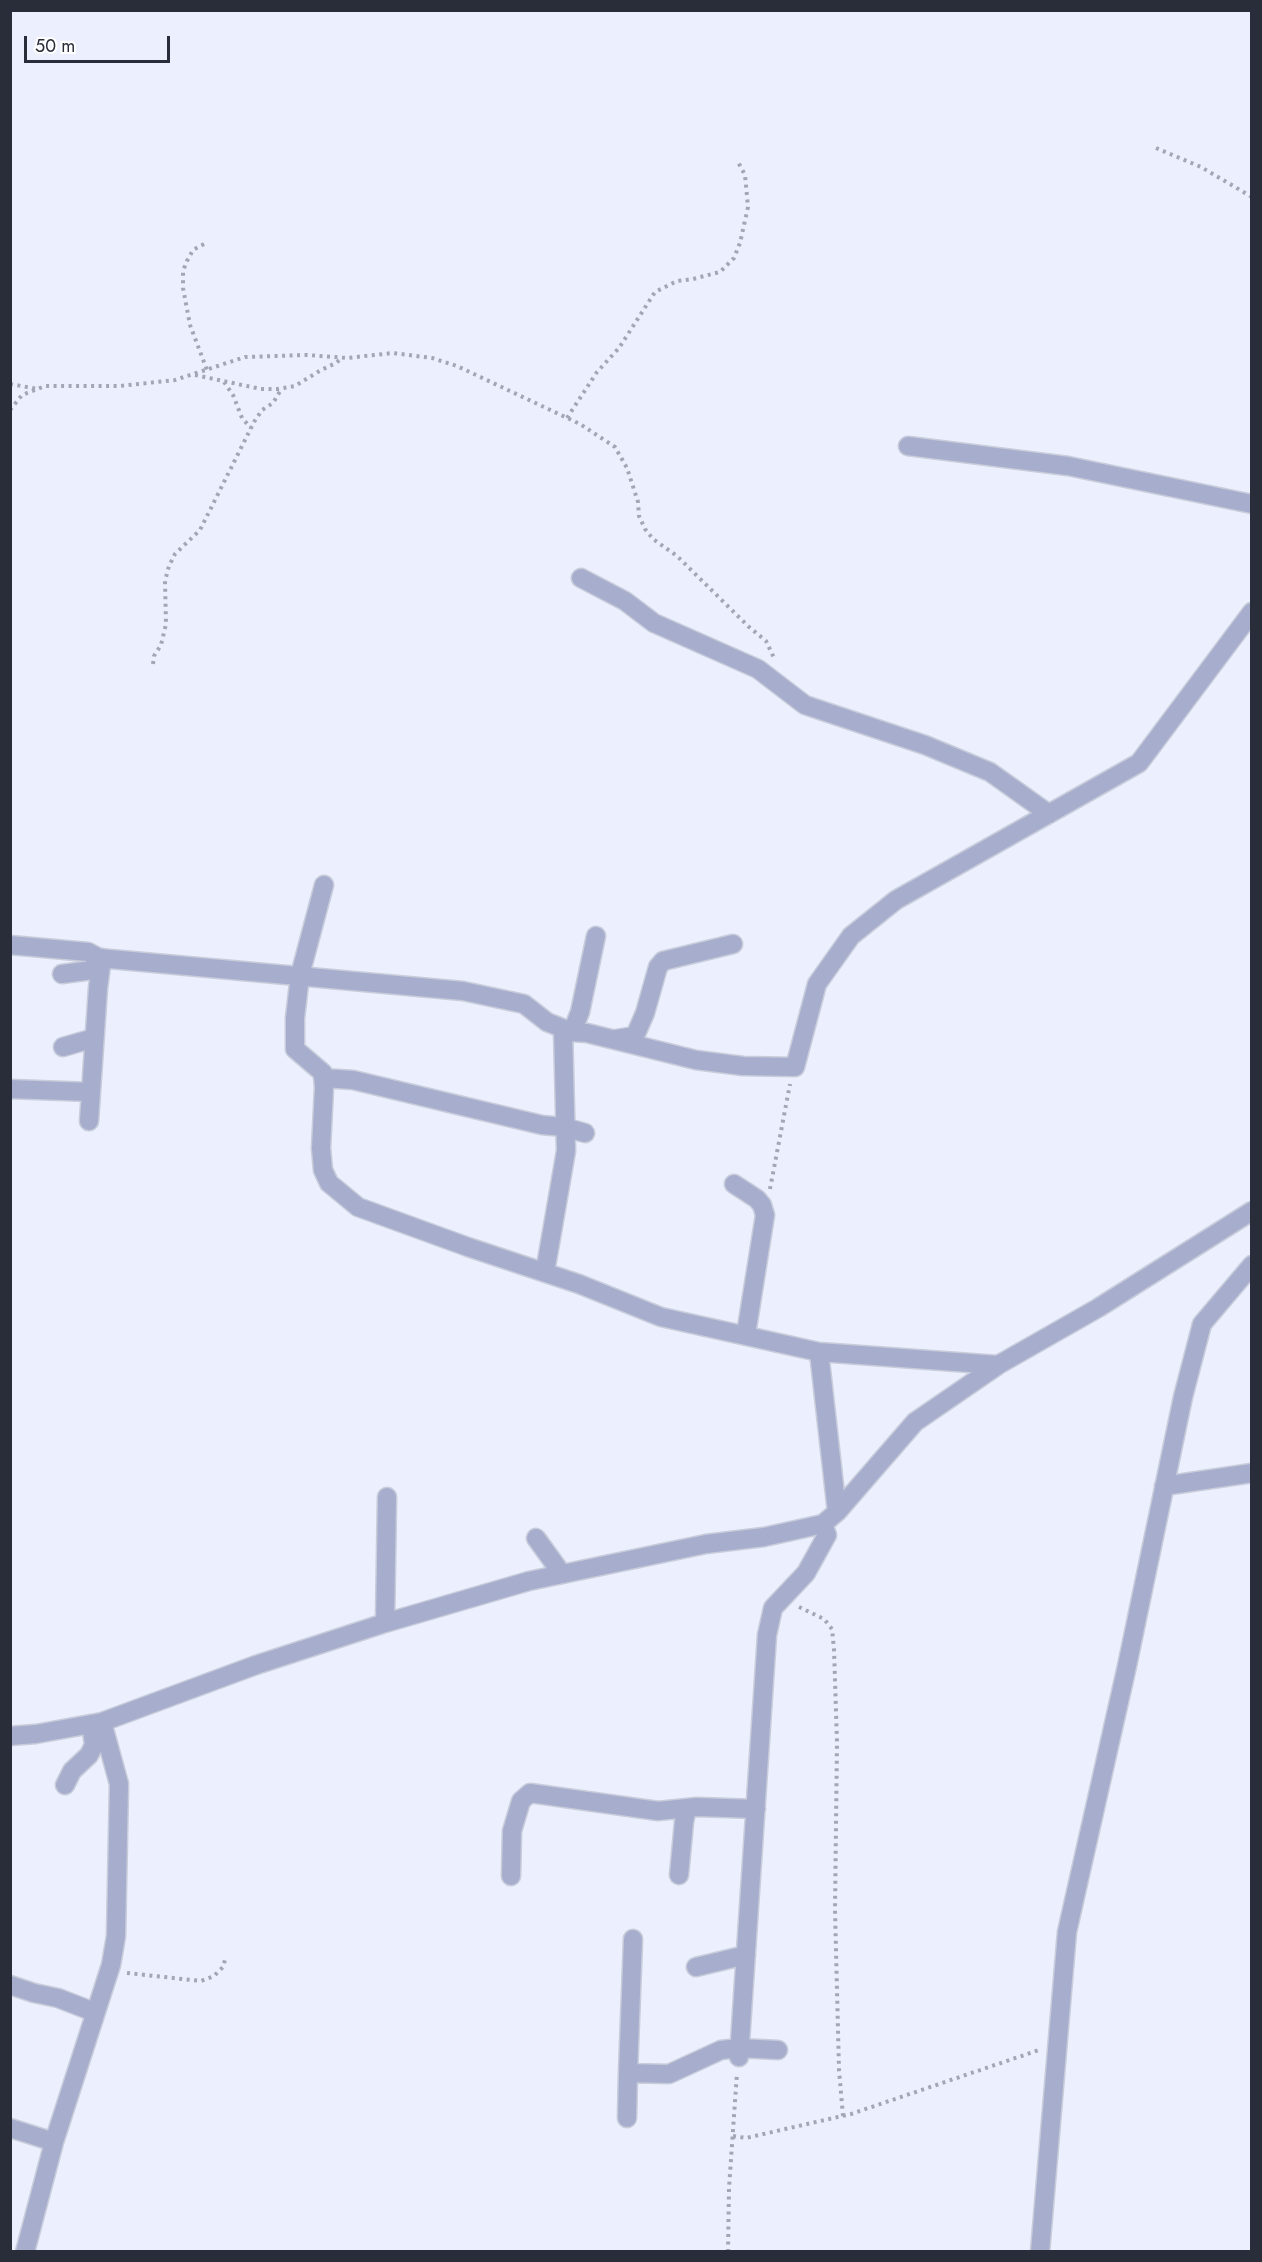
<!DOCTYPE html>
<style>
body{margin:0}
#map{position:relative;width:1262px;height:2262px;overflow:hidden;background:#ecf0fe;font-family:Jost,sans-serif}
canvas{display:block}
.frame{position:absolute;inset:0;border:12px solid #292c39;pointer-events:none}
.scale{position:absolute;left:24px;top:36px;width:146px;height:27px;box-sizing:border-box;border:3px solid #292c39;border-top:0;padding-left:8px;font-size:18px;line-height:21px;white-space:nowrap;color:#292c39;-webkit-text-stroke:4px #fff;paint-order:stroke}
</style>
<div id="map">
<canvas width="1262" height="2262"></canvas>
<div class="frame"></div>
<div class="scale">50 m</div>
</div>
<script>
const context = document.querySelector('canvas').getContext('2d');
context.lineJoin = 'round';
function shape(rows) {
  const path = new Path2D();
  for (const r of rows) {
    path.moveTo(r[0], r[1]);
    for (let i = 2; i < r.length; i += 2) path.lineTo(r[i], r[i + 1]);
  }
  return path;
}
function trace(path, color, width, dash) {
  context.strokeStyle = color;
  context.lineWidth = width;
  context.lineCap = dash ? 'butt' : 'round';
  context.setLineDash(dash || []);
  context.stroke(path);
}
const minor = shape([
 [908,446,1068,466,1252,504],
 [581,578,625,601,654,623,758,669,805,705,925,745,990,772,1049,814],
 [324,885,300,975,295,1018,295,1049,323,1073,324,1088,321,1148,323,1170,329,1183,358,1207,468,1247,579,1284,661,1317,819,1352,998,1365],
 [10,945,88,952,99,958,463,991,524,1004,547,1022,572,1032,587,1033,696,1060,743,1066,795,1067,817,984,851,936,896,900,1139,763,1252,612],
 [62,974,100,969],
 [572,1032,580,1012,596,936],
 [616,1039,635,1036,645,1013,658,967,663,961,733,944],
 [63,1047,94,1038],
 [323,1078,353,1080,542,1125,564,1127,585,1133],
 [10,1089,91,1092],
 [89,1121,98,988,102,958],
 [734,1184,757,1199,762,1205,765,1215,746,1334],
 [545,1272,566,1151,563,1029],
 [819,1352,837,1512],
 [1164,1486,1252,1473],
 [536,1538,562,1574],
 [385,1623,387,1497],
 [10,1736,36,1734,102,1722,256,1665,385,1623,529,1581,706,1544,764,1537,823,1524,837,1512,915,1422,998,1365,1098,1308,1252,1211],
 [65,1785,72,1771,89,1755,94,1745,91,1724],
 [679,1875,684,1822,687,1808],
 [511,1876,512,1831,521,1801,530,1793,658,1811,697,1807,756,1809],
 [633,1939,628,2073,669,2074,721,2050,739,2048,778,2050],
 [696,1967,746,1955],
 [10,1985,34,1993,58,1998,94,2012],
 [739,2057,767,1635,773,1608,806,1573,827,1535,823,1524],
 [627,2118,628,2073],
 [10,2128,54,2142],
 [25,2252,54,2142,111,1965,116,1936,119,1784,102,1722],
 [1040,2252,1067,1932,1127,1666,1183,1397,1202,1324,1252,1265]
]);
trace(minor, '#c9cddb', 21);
trace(shape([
 [1156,148,1201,167,1252,197],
 [204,244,193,250,187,261,183,271,183,288,190,325,207,370],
 [195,375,261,389,278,389,295,386,321,370,336,363,342,358],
 [224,382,233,395,242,418,251,428],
 [10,384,38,389],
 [10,410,22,395,45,386,120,386,175,380,245,357,307,355,347,358,393,353,432,358,457,366,580,424,615,447,627,468,638,502,639,516,645,529,653,539,677,556,749,627,766,641,774,658],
 [567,418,597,372,619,348,655,292,677,281,693,279,720,272,734,258,740,243,748,207,745,175,738,162],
 [153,664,154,656,161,645,166,624,165,581,169,566,175,554,200,530,254,422,262,410,273,403,282,388],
 [770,1189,790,1084],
 [799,1607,824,1619,832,1629,834,1649,837,1742,835,1910,839,2070,843,2116],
 [127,1973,201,1981,214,1976,223,1967,225,1960],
 [733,2136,746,2138,851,2114,1039,2050],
 [728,2252,729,2188,737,2073]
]), '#a3a6b4', 4, [3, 4.5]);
trace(minor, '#a7aecd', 18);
</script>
